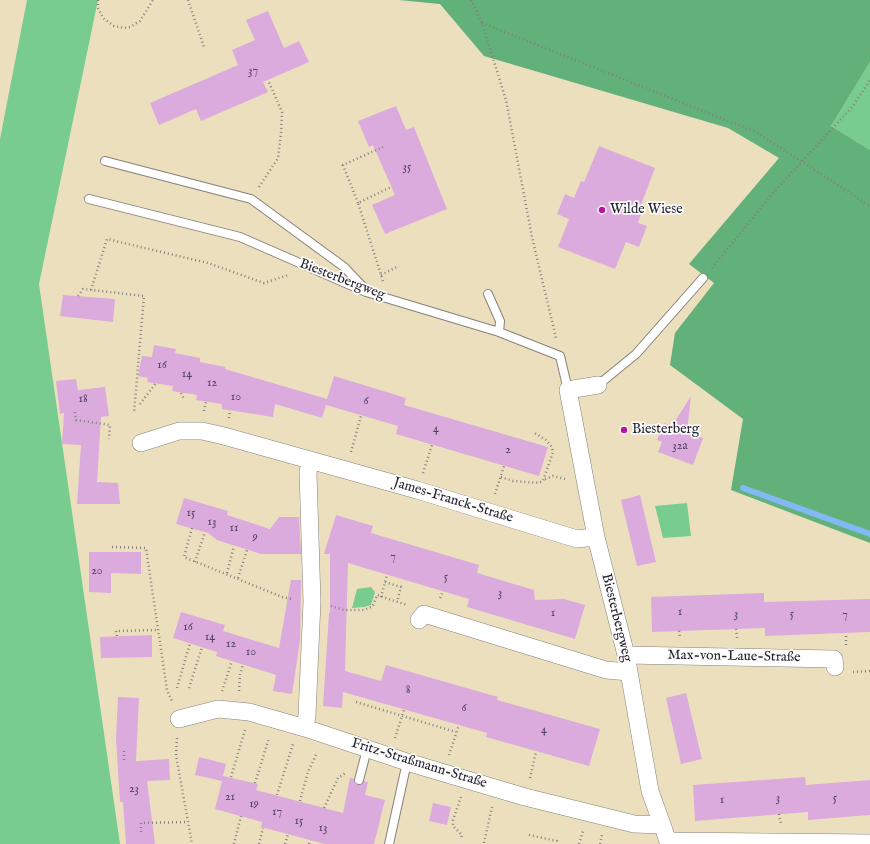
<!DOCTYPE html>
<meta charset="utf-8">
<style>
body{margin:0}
canvas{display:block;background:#ecdfbd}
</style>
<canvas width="870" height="844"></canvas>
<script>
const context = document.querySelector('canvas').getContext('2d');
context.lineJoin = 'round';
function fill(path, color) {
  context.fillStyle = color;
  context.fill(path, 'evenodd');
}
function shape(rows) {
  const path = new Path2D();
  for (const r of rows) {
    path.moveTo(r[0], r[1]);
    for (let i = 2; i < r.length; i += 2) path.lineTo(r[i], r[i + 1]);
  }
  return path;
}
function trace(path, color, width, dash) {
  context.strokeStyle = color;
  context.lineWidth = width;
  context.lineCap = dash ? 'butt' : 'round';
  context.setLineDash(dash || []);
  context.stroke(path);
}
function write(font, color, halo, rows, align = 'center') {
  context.font = font + ' "IM FELL English",serif';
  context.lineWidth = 3.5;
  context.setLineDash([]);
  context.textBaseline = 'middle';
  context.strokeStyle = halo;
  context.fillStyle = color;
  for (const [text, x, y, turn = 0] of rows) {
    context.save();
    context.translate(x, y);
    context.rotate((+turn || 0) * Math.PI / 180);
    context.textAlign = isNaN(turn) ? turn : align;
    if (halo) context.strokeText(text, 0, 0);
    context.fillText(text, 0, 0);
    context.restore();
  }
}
fill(shape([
 [27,0,98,0,39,284,120,844,0,844,0,139],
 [870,62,870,150,831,126],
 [687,503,691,536,663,538,655,506],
 [371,587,375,592,371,605,364,607,352,608,357,589]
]), '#79cc8f');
fill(shape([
 [399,0,870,0,870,62,831,126,870,150,870,543,731,490,743,419,670,365,675,333,714,283,689,264,779,158,728,128,484,56,440,4]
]), '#62b07a');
trace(shape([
 [743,488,870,534]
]), '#83b9f2', 6);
fill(shape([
 [268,11,284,48,299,41,309,62,263,82,268,92,201,121,196,109,159,125,150,103,238,65,232,50,255,40,246,20],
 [396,106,406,130,414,127,447,209,385,234,372,205,395,195,373,145,369,147,358,121],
 [599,146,655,168,641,205,644,206,638,223,647,226,639,247,626,242,615,269,558,247,569,219,557,214,565,194,574,198,581,181,584,182],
 [63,295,115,299,113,322,60,316],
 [154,345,176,349,175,353,200,358,200,362,225,367,225,369,327,399,334,376,406,398,404,405,548,447,539,476,396,434,398,426,326,405,322,418,275,404,273,417,222,409,222,404,196,400,197,395,172,391,173,386,147,382,148,378,138,376,142,356,152,357],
 [76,379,78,390,105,387,109,416,101,417,97,482,118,483,120,504,77,504,81,445,62,444,64,413,60,414,56,381],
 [691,396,687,432,703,438,693,465,658,452,662,442,657,440,664,423,672,426],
 [640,495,656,562,637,566,621,500],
 [184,498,228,511,227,515,270,529,279,517,299,517,301,554,261,554,217,540,208,533,176,524],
 [336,515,373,526,371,533,479,565,477,573,534,590,535,600,564,599,585,605,575,639,467,607,469,599,348,563,345,671,381,681,386,665,498,697,497,700,600,729,589,766,486,737,487,733,343,692,342,708,323,706,329,613,330,613,330,554,324,554],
 [89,552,141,552,141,574,111,573,111,593,89,592],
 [291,580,301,580,300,641,292,694,273,691,276,675,216,656,217,652,173,638,181,612,225,625,223,631,279,648],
 [764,593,764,602,870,599,870,632,765,636,765,628,652,632,651,597],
 [152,635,152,657,101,658,100,637],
 [686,693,702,759,681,764,666,698],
 [118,697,139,698,136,761,169,759,170,780,147,781,155,844,126,844,123,802,120,802,116,739],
 [199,757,226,764,223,776,258,784,256,790,343,813,350,778,354,779,355,784,358,785,364,781,368,782,365,795,385,800,374,844,325,844,261,827,262,822,215,809,222,781,195,775],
 [805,777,806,785,870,780,870,815,808,820,808,812,695,821,693,785],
 [433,803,451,807,447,825,429,821]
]), '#dcabde');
const lane = shape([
 [105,161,251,199,344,267,365,289],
 [89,199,240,237,366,292,499,332,560,356,568,390],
 [488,294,500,321,499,332],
 [598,385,636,354,703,278],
 [359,780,367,749],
 [389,844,407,762]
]);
const street = shape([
 [598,385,568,390,596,537,626,655,650,791,669,844],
 [141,443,179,431,202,431,224,436,417,490,577,539,596,537],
 [419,620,424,614,606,670,629,672],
 [626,655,834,659,835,667],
 [179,719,218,709,249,712,305,728,407,762,525,797,634,824,661,825],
 [305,728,307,715,312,602,308,472,311,460],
 [669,841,870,843]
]);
trace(lane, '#87807c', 10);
trace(street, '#87807c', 18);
trace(shape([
 [98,0,98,8,103,18,114,26,124,28,130,27,140,21,153,0],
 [188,0,204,47],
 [471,0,482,23,506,100,532,237,556,338],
 [482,23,756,132,870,206],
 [259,187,278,158,281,133,282,112,268,80],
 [358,203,343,165,383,147],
 [712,268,773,193,853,106,870,80],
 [381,275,399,266],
 [383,281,358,203,391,187],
 [91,290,107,239,208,263,264,283,288,275],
 [78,296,83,289,144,296,134,413],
 [181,393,184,399],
 [140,404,156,383],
 [204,411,206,401],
 [75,412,76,420,110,425,109,439],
 [229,418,230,410],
 [351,452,361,416],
 [423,473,432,445],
 [501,477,513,481,539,483,543,481,553,452,552,447,546,440,533,432],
 [545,479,553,476,565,479],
 [495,494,504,466],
 [192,528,184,557,282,597,292,599],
 [112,547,146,548,167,690,172,701],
 [195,562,205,532],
 [227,573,234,546],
 [238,578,247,550],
 [385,582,401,587,397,602],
 [381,597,387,575],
 [440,598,443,591],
 [331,606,344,610,364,610,373,606,377,595,407,605],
 [736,629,737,638],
 [679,631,680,638],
 [117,636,116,631,159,630],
 [846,645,846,633],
 [853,672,870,671],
 [177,688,190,643],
 [189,688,202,647],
 [222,691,232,661],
 [239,691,240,675,243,664],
 [356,702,456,732],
 [177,738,176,755,192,844],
 [395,738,404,710],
 [124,751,124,761],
 [449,755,459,725],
 [231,777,245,730],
 [530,778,536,752],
 [255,783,269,738],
 [277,795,293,744],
 [461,797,453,820,453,826,462,835,461,838],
 [300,801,308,772,317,753],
 [324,808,338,778,347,772],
 [779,814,781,824],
 [141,832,141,823,188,822],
 [529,835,557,841,557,844],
 [484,843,492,807],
 [234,844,241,816],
 [259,844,263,828],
 [285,844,288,834],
 [309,844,310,840],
 [579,844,583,831],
 [600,844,602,835]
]), '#87807c', 2.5, [1, 3]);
trace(lane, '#fff', 8);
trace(street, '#fff', 17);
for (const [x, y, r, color] of [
 [602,210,4,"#b5179e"],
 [624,430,4,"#b5179e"]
]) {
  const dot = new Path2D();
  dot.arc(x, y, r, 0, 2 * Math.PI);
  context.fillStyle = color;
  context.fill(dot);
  trace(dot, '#fdfcf7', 1.5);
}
write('12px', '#504464', null, [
 ["37",253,72],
 ["35",407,168],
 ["16",162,366],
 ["14",187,375],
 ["12",212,384],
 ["10",236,398],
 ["18",83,400],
 ["6",366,402],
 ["4",436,430],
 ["32a",680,447],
 ["2",508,451],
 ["15",191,514],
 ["13",212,523],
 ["11",234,529],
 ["9",255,538],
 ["7",393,558],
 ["20",97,572],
 ["5",446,578],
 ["3",500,594],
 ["1",680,613],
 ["1",553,614],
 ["3",736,615],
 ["5",792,615],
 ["7",845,616],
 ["16",188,628],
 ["14",210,638],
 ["12",231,645],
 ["10",251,653],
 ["8",408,691],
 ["6",464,709],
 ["4",544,731],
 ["23",134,790],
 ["21",230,798],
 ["3",778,799],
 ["5",835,799],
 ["1",722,801],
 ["19",254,805],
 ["17",277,813],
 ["15",299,822],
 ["13",323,829]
]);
write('14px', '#22223b', '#fdfcf7', [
 ["Wilde Wiese",610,210],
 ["Biesterberg",632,430]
], 'left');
write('14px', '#22223b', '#fdfcf7', [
 ["Biesterbergweg",342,280,21],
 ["James-Franck-Straße",453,501,17],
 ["Biesterbergweg",616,618,76],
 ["Max-von-Laue-Straße",734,657,1],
 ["Fritz-Straßmann-Straße",419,764,17]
]);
</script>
